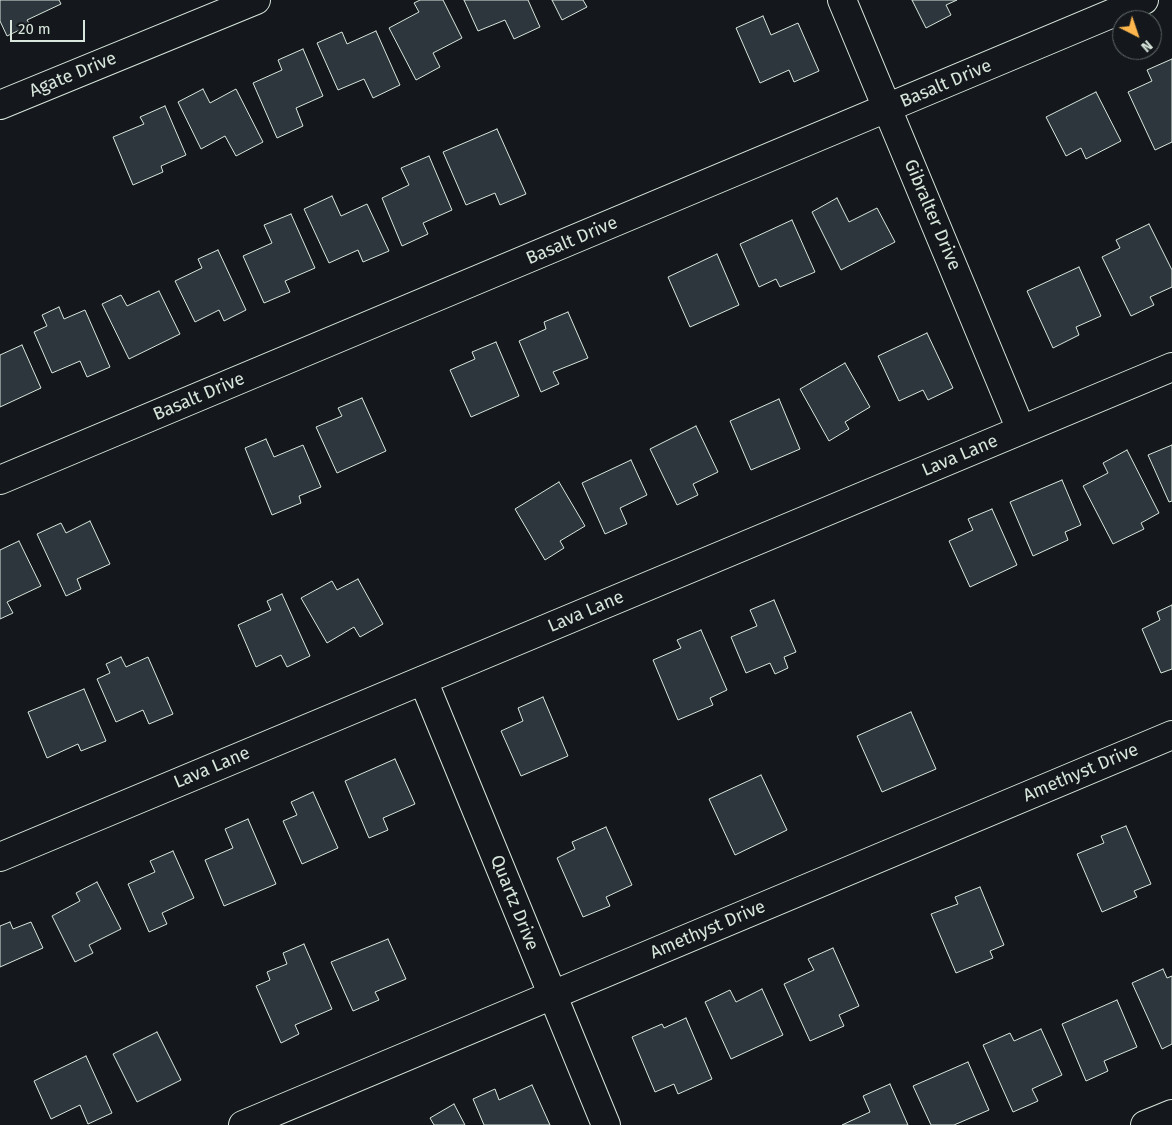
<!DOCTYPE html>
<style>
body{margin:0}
#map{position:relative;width:1172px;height:1125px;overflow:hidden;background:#14181c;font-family:"Fira Sans",sans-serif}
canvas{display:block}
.north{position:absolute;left:1112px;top:10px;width:50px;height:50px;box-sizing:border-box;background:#14181c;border:1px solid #626a69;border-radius:50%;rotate:139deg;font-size:14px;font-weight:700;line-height:20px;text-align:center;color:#d8e6dc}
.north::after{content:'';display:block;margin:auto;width:18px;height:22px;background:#ffb74d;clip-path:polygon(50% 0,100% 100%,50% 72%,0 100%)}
.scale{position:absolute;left:10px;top:20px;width:75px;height:22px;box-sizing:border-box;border:2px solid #d8e6dc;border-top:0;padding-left:6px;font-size:15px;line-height:18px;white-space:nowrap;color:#d8e6dc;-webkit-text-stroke:4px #14181c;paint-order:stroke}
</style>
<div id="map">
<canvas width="1172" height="1125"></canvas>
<div class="north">N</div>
<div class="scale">20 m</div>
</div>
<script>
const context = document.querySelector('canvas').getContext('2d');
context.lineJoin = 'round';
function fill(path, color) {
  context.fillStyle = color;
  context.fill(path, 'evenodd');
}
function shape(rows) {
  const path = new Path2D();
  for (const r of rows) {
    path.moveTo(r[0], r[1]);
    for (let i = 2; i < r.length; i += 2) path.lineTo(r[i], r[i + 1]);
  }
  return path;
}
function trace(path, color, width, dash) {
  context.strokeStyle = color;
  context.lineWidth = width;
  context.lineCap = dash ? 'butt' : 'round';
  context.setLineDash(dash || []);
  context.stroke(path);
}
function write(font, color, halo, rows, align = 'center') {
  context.font = font + ' "Fira Sans",sans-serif';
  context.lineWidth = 4;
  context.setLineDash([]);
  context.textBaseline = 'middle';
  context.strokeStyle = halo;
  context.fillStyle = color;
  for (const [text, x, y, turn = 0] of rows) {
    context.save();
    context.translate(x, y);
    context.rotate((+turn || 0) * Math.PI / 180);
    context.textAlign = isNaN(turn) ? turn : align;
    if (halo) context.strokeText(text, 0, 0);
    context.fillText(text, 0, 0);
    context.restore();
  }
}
const building = shape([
 [0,0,59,0,61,4,27,20,30,25,7,36,0,21,0,0],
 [420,0,443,0,462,38,433,53,440,67,416,80,389,28,419,12,414,3,420,0],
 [464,0,528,0,540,27,514,39,505,20,478,31,464,0],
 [552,0,583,0,587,7,562,20,552,0],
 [912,0,957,0,946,5,951,15,926,28,912,0],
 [763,16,771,35,798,23,819,71,794,82,789,70,760,83,736,28,763,16],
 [376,31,400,85,373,98,364,79,338,90,317,43,342,32,347,44,376,31],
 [303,49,323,96,296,108,303,126,277,138,253,83,282,70,278,60,303,49],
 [1172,59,1172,142,1155,150,1128,92,1152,81,1147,70,1172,59],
 [203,89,210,103,236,89,263,142,236,156,225,136,201,149,178,102,203,89],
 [1096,92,1121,141,1086,159,1081,148,1066,156,1046,117,1096,92],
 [165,106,186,155,161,166,163,172,133,185,113,137,144,124,140,117,165,106],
 [497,129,526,194,500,205,495,193,466,205,443,152,497,129],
 [429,156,452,210,423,223,428,234,402,246,382,198,409,185,401,168,429,156],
 [332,196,341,216,367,204,389,251,363,262,358,250,329,263,304,209,332,196],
 [837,198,849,222,877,208,895,242,841,270,812,212,837,198],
 [291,214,315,268,285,281,290,292,264,303,243,256,272,243,264,225,291,214],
 [792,220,815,272,780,287,776,279,759,287,740,244,792,220],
 [1149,224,1172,270,1172,287,1150,297,1154,305,1131,316,1102,257,1120,248,1116,240,1149,224],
 [218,250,246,310,224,321,219,310,195,322,175,281,202,268,198,259,218,250],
 [717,254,739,305,690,327,668,277,717,254],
 [1079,267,1101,316,1076,327,1079,335,1053,348,1027,291,1079,267],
 [159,291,180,334,129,359,102,304,121,295,127,306,159,291],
 [59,307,64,319,85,310,110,367,87,377,80,361,52,373,34,332,47,326,42,315,59,307],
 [568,312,588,358,553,372,559,384,541,392,519,341,546,329,544,322,568,312],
 [927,333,953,388,928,400,923,390,899,401,878,356,927,333],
 [496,342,519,396,471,417,450,370,475,359,472,352,496,342],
 [22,345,41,388,0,407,0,355,22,345],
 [845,363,870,407,845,422,849,429,829,441,800,389,845,363],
 [362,398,386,451,337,473,316,427,342,416,338,408,362,398],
 [779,399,800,449,751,470,730,421,779,399],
 [696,426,718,472,693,484,698,495,677,505,650,449,696,426],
 [266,439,274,457,303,445,321,487,299,496,301,503,272,515,245,448,266,439],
 [1172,445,1172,501,1169,502,1148,455,1172,445],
 [1127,450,1159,513,1141,523,1144,529,1113,544,1083,486,1108,473,1103,463,1127,450],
 [631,460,647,495,620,508,627,524,605,534,582,483,631,460],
 [1062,480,1081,525,1065,532,1068,540,1033,556,1010,502,1062,480],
 [559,482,585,526,560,541,564,548,545,560,515,509,559,482],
 [992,509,1017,565,970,587,949,541,973,530,968,519,992,509],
 [90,521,110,564,77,579,81,589,66,596,37,534,61,523,66,533,90,521],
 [19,541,41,586,7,602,13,613,0,619,0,550,19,541],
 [358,579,383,624,360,637,354,627,327,643,301,598,332,581,337,590,358,579],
 [282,594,310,656,287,667,281,655,256,667,238,625,271,610,267,601,282,594],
 [774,600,796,652,784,657,788,668,775,674,770,663,746,673,731,637,757,626,750,610,774,600],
 [1172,605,1172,669,1161,673,1142,629,1160,620,1157,612,1172,605],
 [701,630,727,690,710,698,713,705,678,720,653,660,681,648,677,640,701,630],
 [121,657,126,667,148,657,173,714,149,724,143,710,116,722,97,679,110,673,106,664,121,657],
 [84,689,106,741,81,751,78,744,47,758,28,712,84,689],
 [543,697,568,756,521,776,501,731,523,721,518,708,543,697],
 [911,712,936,769,882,792,857,736,911,712],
 [395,759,415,804,383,818,388,830,369,838,345,781,395,759],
 [761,775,787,830,735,855,709,799,761,775],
 [313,792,338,848,302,864,283,821,297,815,291,802,313,792],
 [248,819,276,884,224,906,205,860,233,848,225,829,248,819],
 [1126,826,1151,884,1134,891,1137,897,1102,912,1077,854,1104,843,1101,836,1126,826],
 [606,827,632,885,606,897,610,906,583,917,557,858,575,849,572,842,606,827],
 [173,851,194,898,162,913,167,924,149,932,128,884,155,872,150,861,173,851],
 [97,882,121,929,89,945,93,953,75,962,52,916,80,901,76,893,97,882],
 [980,887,1004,945,990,951,993,958,956,973,931,914,958,904,955,897,980,887],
 [10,922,13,929,31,922,43,948,0,967,0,926,10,922],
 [388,939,406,979,375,992,379,1000,353,1011,331,962,388,939],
 [304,944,332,1009,295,1025,299,1034,281,1043,256,986,270,980,267,972,287,964,283,953,304,944],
 [833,948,859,1006,839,1015,844,1026,810,1041,784,984,814,970,808,959,833,948],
 [1163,969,1167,978,1172,976,1172,1044,1162,1049,1132,983,1163,969],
 [762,989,783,1035,731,1059,705,1002,730,990,736,1002,762,989],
 [1117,1000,1137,1047,1104,1061,1108,1071,1086,1081,1062,1024,1117,1000],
 [686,1018,712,1079,678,1094,674,1084,655,1092,632,1037,662,1024,664,1028,686,1018],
 [1041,1029,1062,1075,1032,1089,1038,1101,1013,1112,983,1045,1010,1033,1014,1041,1041,1029],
 [157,1032,181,1080,137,1102,113,1054,157,1032],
 [86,1056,112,1113,88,1124,80,1105,51,1119,34,1081,86,1056],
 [968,1062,989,1110,954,1125,931,1125,913,1086,968,1062],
 [890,1084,908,1125,842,1125,870,1112,863,1096,890,1084],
 [532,1085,550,1125,484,1125,473,1099,495,1089,499,1100,532,1085],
 [454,1104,465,1125,434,1125,430,1118,454,1104]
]);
fill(building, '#2c363c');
trace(building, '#d8e6dc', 1);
const minor = shape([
 [842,0,1021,430],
 [0,105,256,0],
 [0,480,1144,0],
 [423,680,606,1125],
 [0,857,1172,367],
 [243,1125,1172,735],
 [1145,1125,1172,1114]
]);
trace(minor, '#d8e6dc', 30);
trace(minor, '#14181c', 28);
write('18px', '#d8e6dc', '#14181c', [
 ["Agate Drive",73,75,-22],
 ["Basalt Drive",946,84,-23],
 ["Gibralter Drive",932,215,67],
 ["Basalt Drive",572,241,-23],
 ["Basalt Drive",199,397,-23],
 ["Lava Lane",960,456,-23],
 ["Lava Lane",586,612,-23],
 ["Lava Lane",212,768,-23],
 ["Amethyst Drive",1081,773,-23],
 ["Quartz Drive",514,903,68],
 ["Amethyst Drive",708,930,-23]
]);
</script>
